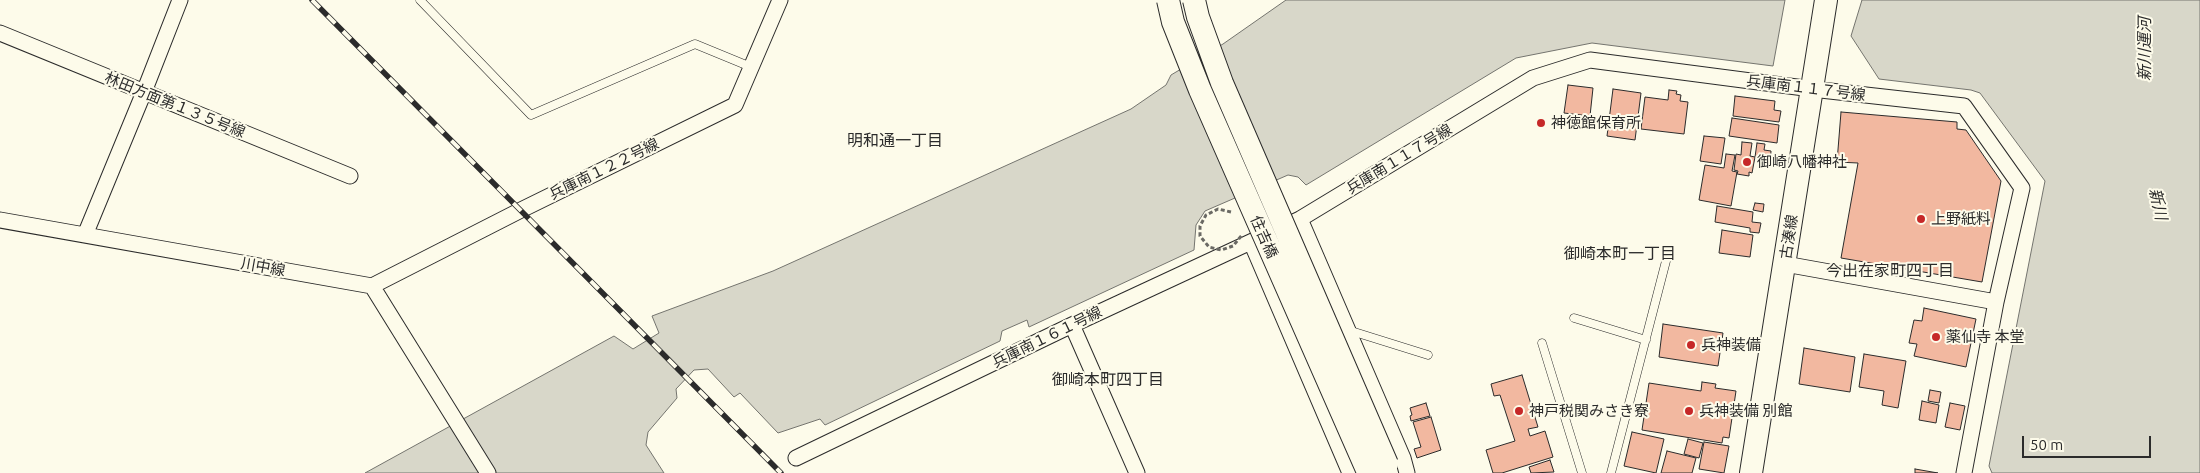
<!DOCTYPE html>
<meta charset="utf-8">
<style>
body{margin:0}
#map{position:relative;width:2200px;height:473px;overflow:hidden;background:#fdfbea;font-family:Ubuntu,sans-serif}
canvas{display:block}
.scale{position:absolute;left:2022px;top:436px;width:129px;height:22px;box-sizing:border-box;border:2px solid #2b2b2b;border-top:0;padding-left:6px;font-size:15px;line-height:18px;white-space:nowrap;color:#2b2b2b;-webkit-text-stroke:4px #fdfbea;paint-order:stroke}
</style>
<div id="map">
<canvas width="2200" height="473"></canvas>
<div class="scale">50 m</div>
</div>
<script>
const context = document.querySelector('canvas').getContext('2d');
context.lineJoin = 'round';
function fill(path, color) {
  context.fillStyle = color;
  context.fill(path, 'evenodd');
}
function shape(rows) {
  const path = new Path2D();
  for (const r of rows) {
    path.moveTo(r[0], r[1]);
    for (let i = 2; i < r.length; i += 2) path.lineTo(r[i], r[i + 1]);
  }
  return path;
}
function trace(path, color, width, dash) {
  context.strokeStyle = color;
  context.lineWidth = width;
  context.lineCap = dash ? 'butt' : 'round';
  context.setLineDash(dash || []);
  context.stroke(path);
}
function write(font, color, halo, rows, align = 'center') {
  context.font = font + ' Ubuntu,"Noto Sans JP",sans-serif';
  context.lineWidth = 4;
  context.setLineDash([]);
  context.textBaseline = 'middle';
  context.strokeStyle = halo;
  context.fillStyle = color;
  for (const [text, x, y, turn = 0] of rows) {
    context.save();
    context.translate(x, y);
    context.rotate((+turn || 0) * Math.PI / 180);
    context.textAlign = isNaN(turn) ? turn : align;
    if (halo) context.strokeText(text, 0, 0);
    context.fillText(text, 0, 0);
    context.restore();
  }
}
const water = shape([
 [1286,0,1785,0,1773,66,1592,43,1516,58,1306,185,1298,177,1288,175,1205,211,1196,225,1194,250,1029,327,1027,320,1002,331,1000,341,825,425,820,419,778,433,740,393,734,397,708,369,694,370,676,389,677,398,648,432,646,445,664,473,365,473,614,336,633,349,659,333,652,316,773,271,1131,109,1166,85,1171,75,1223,44,1286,0],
 [1862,0,2200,0,2200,473,1992,473,1989,466,2045,181,1980,93,1971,90,1879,79,1851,36,1862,0]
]);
fill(water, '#d8d7c9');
trace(water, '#74746e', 1);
const building = shape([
 [1568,85,1593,88,1590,116,1564,113,1568,85],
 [1613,89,1641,93,1635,140,1607,136,1613,89],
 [1669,90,1677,91,1676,94,1681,95,1680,101,1688,102,1684,134,1641,129,1645,97,1668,100,1669,90],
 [1735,96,1775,101,1774,110,1781,111,1779,122,1733,116,1735,96],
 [1841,112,1957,122,1957,129,1966,130,2001,181,1982,282,1841,258,1858,163,1837,162,1841,112],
 [1732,118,1779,125,1777,143,1729,136,1732,118],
 [1704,136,1725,138,1721,164,1700,161,1704,136],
 [1742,142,1752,143,1750,156,1755,157,1752,173,1749,172,1749,176,1737,174,1738,171,1734,170,1736,154,1741,155,1742,142],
 [1757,143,1765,144,1764,150,1771,151,1770,165,1761,164,1762,158,1755,157,1757,143],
 [1726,154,1735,155,1732,171,1737,172,1731,206,1699,200,1705,165,1724,168,1726,154],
 [1755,203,1764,204,1763,212,1753,210,1755,203],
 [1717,206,1753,212,1752,222,1761,223,1759,233,1750,232,1750,228,1715,222,1717,206],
 [1722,230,1753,235,1750,257,1719,253,1722,230],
 [1924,308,1976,319,1966,367,1914,356,1917,344,1909,343,1914,320,1922,321,1924,308],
 [1663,324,1723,333,1718,366,1659,357,1663,324],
 [1804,348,1855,357,1850,392,1799,384,1804,348],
 [1864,354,1906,361,1898,408,1882,405,1884,391,1859,387,1864,354],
 [1522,375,1538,427,1528,429,1530,436,1545,431,1553,457,1502,473,1493,473,1486,450,1515,441,1500,395,1494,396,1491,384,1522,375],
 [1702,382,1716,384,1715,388,1736,391,1729,438,1723,437,1722,443,1642,430,1649,383,1701,391,1702,382],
 [1930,390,1941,392,1939,403,1928,401,1930,390],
 [1922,401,1939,405,1936,423,1919,420,1922,401],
 [1426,403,1430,416,1411,421,1410,416,1412,415,1410,408,1426,403],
 [1950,403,1965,406,1960,430,1945,427,1950,403],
 [1431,417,1441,450,1417,458,1414,449,1421,447,1413,422,1431,417],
 [1632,432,1664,439,1656,473,1624,466,1632,432],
 [1688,439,1703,443,1699,458,1684,454,1688,439],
 [1704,442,1729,446,1724,473,1699,469,1704,442],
 [1667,451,1696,458,1692,473,1661,473,1667,451],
 [1550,460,1554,472,1531,473,1529,467,1550,460],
 [1915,469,1938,473,1915,473,1915,469]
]);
fill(building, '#f2b8a0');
trace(building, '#2b2b2b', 1);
const lane = shape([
 [420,0,531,115,695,44,751,67],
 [1574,318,1646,340],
 [1348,330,1428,355],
 [1542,343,1582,473],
 [1611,473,1666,261]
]);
const street = shape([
 [0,33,350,176],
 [1300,219,1403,458,1407,473],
 [0,220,372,286,488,473],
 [85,235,144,92,180,0],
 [1251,242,1350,473],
 [1785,264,1996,302],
 [372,286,521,210,735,105,780,0],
 [1072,325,1137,473],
 [796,458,1072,325,1300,219,1533,78,1590,60,1812,89,1964,106,2022,188,1996,302,1964,473]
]);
const secondary = shape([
 [1751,473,1826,0]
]);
trace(lane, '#2b2b2b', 9);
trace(street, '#2b2b2b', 17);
trace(secondary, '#2b2b2b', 24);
trace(lane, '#fdfbea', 8);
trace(street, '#fdfbea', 15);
trace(secondary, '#fdfbea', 22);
const rail = shape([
 [312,0,781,473]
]);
trace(rail, '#2b2b2b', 5.5);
trace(rail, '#fdfbea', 4, [11]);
const secondaryBridge = shape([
 [1168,0,1173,22,1200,90,1368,472],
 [1194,0,1198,17,1222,83,1387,464]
]);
trace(secondaryBridge, '#2b2b2b', 24, []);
trace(shape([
 [1231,212,1218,209,1206,215,1200,226,1200,236,1209,247,1221,250,1233,246,1242,235]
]), '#6a6964', 3, [4, 2.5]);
trace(secondaryBridge, '#fdfbea', 22);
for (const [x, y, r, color] of [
 [1541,123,5,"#c62828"],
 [1747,162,5,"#c62828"],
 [1921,219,5,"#c62828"],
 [1936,337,5,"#c62828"],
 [1691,345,5,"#c62828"],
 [1519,411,5,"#c62828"],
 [1689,411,5,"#c62828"]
]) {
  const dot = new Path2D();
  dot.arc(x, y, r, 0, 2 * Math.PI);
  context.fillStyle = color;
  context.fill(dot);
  trace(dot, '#fdfbea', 2);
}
write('15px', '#2b2b2b', '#fdfbea', [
 ["兵庫南１１７号線",1806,88,7],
 ["林田方面第１３５号線",175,105,22],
 ["兵庫南１１７号線",1399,159,-31],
 ["兵庫南１２２号線",604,169,-26],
 ["住吉橋",1264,237,66],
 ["古湊線",1789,237,-81],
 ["川中線",263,267,10],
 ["兵庫南１６１号線",1047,337,-26]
]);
write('15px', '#2b2b2b', '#fdfbea', [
 ["神徳館保育所",1551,123],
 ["御崎八幡神社",1757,162],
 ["上野紙料",1931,219],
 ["薬仙寺 本堂",1946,337],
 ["兵神装備",1701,345],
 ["神戸税関みさき寮",1529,411],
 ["兵神装備 別館",1699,411]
], 'left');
write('italic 16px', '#2b2b2b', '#fdfbea', [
 ["新川運河",2145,49,-90],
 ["新川",2158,204,77]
]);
write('16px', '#2b2b2b', '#fdfbea', [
 ["明和通一丁目",895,141],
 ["御崎本町一丁目",1620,254],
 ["今出在家町四丁目",1890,271],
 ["御崎本町四丁目",1108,380]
]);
</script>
